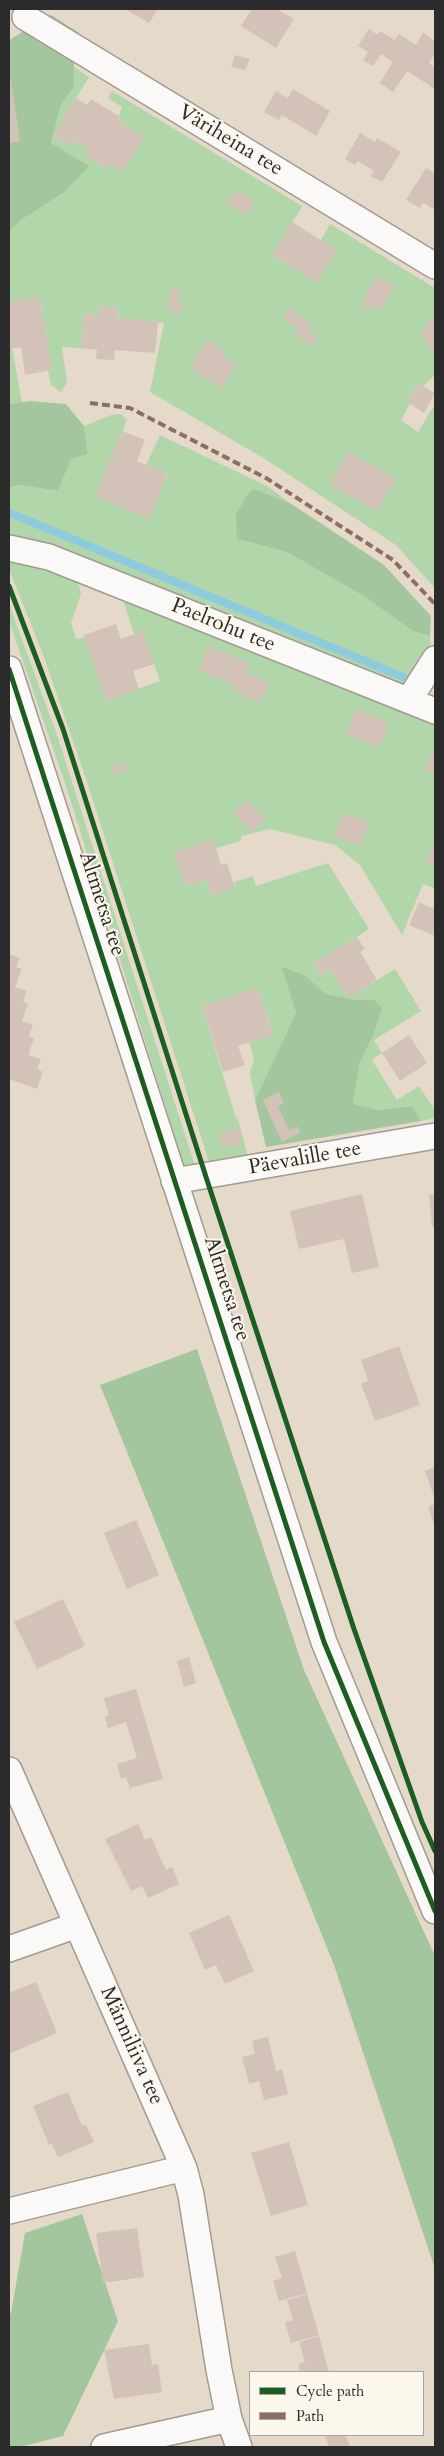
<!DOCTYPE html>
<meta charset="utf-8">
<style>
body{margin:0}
#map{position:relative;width:444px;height:2456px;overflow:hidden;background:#e5dac9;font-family:Cardo,serif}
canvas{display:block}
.frame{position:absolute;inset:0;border:10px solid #2b2b2b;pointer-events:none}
.legend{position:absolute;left:249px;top:2371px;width:175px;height:65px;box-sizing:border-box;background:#fbf7ec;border:1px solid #a8a59f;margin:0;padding:6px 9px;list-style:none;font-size:15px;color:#2b2b2b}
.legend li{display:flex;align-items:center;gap:10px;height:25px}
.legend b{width:25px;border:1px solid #a8a59f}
</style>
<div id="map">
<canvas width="444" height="2456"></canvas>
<div class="frame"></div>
<ul class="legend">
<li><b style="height:6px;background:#1b5e20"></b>Cycle path</li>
<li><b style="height:6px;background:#8d6e63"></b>Path</li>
</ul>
</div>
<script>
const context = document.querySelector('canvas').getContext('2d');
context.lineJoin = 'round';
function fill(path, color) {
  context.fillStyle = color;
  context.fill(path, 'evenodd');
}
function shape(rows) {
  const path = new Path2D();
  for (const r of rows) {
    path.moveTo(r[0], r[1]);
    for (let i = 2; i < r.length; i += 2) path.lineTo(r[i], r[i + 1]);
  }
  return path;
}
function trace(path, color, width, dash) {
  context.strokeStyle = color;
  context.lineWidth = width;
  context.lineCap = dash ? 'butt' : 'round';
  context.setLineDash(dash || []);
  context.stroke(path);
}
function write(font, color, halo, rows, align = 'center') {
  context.font = font + ' Cardo,serif';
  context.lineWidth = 4;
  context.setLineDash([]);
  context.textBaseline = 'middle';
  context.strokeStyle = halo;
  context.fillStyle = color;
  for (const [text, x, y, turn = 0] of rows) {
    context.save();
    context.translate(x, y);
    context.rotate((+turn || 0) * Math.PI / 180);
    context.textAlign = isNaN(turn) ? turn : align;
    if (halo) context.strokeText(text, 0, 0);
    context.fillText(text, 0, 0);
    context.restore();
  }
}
fill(shape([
 [74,67,89,77,53,136,70,146,74,140,89,150,86,156,107,169,111,164,123,171,144,137,121,123,119,116,122,107,108,98,112,91,302,206,273,256,317,282,337,250,321,240,330,224,435,288,435,313,422,332,428,347,435,351,435,375,423,386,418,383,407,401,410,404,401,420,418,432,435,404,434,587,396,545,265,459,150,392,164,323,117,318,118,308,100,306,99,314,84,313,81,348,62,347,67,382,61,392,51,385,48,371,52,370,40,297,9,302,9,231,21,220,63,193,88,166,51,143,53,136,61,105,74,87],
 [12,348,22,402,9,404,9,349],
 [121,414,127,420,96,496,149,518,167,474,146,465,160,435,267,486,290,503,251,488,237,539,287,552,365,597,413,631,430,636,430,654,406,686,9,539,9,487,20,485,58,491,71,459,88,454,84,426,111,415],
 [9,559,76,575,81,594,71,623,76,639,85,637,106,700,160,681,154,664,134,634,121,594,435,723,435,746,426,770,435,774,435,889,423,884,402,935,360,865,335,845,270,829,241,836,241,841,216,848,213,840,174,852,185,886,207,880,212,895,235,888,234,882,253,876,256,886,328,863,369,929,314,964,321,976,331,970,348,998,395,969,421,1011,374,1040,382,1053,372,1060,397,1100,419,1086,435,1110,435,1118,421,1121,411,1106,378,1110,353,1104,360,1062,373,1036,374,1000,357,1000,326,994,306,976,281,966,296,1013,255,1100,250,1072,254,1059,249,1042,273,1034,258,988,202,1006,236,1118,238,1119,249,1161,211,1168,86,779,44,657,9,569],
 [9,604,57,735,195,1166,188,1168,183,1163,67,789,9,621]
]), '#b1d6aa');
fill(shape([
 [51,15,79,33,74,56,74,87,61,105,51,143,89,166,63,193,21,220,9,231,9,40],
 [30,401,66,404,84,426,88,454,71,459,58,491,20,485,9,487,9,404],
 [252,488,290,503,384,565,431,616,430,636,413,631,365,597,287,552,237,539,236,514],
 [281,966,306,976,326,994,357,1000,374,1000,382,1008,373,1036,360,1062,353,1104,378,1110,412,1106,421,1121,266,1147,255,1100,296,1013],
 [197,1349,304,1670,435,1956,435,2269,334,1965,100,1385],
 [82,2214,118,2321,63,2436,20,2447,9,2447,9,2315,11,2313,25,2233]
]), '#a3c69e');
trace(shape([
 [10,513,408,679]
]), '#8fcbde', 8);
fill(shape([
 [125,9,158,9,149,23],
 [252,9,277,9,294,19,276,48,241,26],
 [369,29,378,35,380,31,395,40,399,34,416,45,423,33,435,41,435,54,429,63,435,67,435,89,407,71,393,92,380,83,393,62,381,54,373,66,363,60,368,52,358,46],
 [235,55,250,59,245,70,231,67],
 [9,66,20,141,9,143],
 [293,89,330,111,316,136,282,115,279,120,264,112,276,91,288,98],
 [76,98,87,105,91,99,119,116,121,123,144,137,123,171,111,164,108,169,86,156,89,150,74,140,70,146,53,136],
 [360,133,375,142,377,138,401,152,382,182,371,176,374,171,358,161,355,165,345,159],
 [426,168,435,174,435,210,423,203,420,208,406,200],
 [236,190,255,201,246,215,227,204],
 [292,222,337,250,317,283,272,255],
 [376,277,394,286,381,310,374,306,369,312,361,306],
 [171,288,180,290,178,301,183,302,181,313,166,310],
 [40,297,52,370,25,375,21,347,9,349,9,302],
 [100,306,118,308,117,318,158,322,155,353,115,350,114,360,96,359,97,350,81,348,84,313,99,314],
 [289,308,312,325,308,331,317,337,312,346,294,334,298,328,283,319],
 [435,313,435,351,428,347,422,332],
 [207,340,225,351,222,356,236,365,222,388,190,368],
 [418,383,435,393,424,413,407,402],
 [122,431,145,440,137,461,167,474,149,519,95,496],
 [348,452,396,478,377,511,329,484],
 [116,624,121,639,143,631,154,664,133,671,139,689,106,700,84,635],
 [208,646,249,663,246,673,269,682,260,703,233,691,235,685,199,671],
 [356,709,389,723,379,748,346,734],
 [435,746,435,774,425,770],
 [126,763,128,770,113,774,111,767],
 [246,800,266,818,252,832,233,813],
 [344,813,369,823,360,846,334,835],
 [213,839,221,865,227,863,235,888,212,895,207,880,185,886,174,852],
 [435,840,435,866,426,862],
 [419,902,435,909,435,936,409,925],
 [357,937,365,949,360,952,377,980,348,998,331,970,321,976,314,963],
 [9,954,20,958,16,967,22,969,15,987,27,991,23,1002,28,1004,22,1021,33,1025,29,1036,34,1038,28,1055,41,1059,37,1069,43,1072,37,1089,9,1079],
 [258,988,273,1035,238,1046,245,1065,223,1072,202,1006],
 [409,1035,427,1063,400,1081,382,1053],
 [279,1092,284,1103,278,1106,289,1130,297,1126,300,1133,282,1142,263,1100],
 [238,1128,241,1144,222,1147,219,1132],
 [362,1194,379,1267,352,1273,344,1239,299,1249,290,1211],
 [435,1194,435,1227,432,1227,429,1195],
 [399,1346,420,1405,375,1421,361,1384,368,1381,361,1360],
 [435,1467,435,1500,425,1471],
 [435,1504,435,1527,428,1507],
 [136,1520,159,1575,127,1589,104,1533],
 [63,1599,85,1646,37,1669,14,1622],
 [189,1657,196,1683,184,1687,177,1661],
 [136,1689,163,1779,130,1788,126,1777,121,1779,117,1764,137,1758,126,1722,108,1728,105,1716,109,1715,104,1698],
 [138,1824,145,1840,151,1837,166,1870,172,1867,179,1884,148,1898,142,1886,131,1891,105,1839],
 [229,1915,254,1971,225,1984,216,1965,205,1970,189,1933],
 [36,1982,57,2033,9,2054,9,1993],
 [268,2037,276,2071,282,2069,288,2094,264,2100,259,2081,249,2084,242,2057,255,2054,252,2041],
 [68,2092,82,2126,86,2125,94,2142,58,2157,52,2144,49,2145,33,2106],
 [289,2142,308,2205,271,2216,251,2153],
 [137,2228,144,2277,103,2283,96,2233],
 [295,2251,307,2293,279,2301,273,2281,282,2278,275,2257],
 [307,2294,319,2335,291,2343,285,2322,293,2320,287,2300],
 [319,2336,329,2372,300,2372,298,2364,305,2362,299,2342],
 [149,2344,152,2365,158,2364,162,2392,114,2399,104,2350],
 [325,2435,346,2435,350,2447,329,2447]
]), '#d2c2b7');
const minor = shape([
 [25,17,435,266],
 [9,548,49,557,435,711],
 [9,669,324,1642,435,1911],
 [409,700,435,659],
 [174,1181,435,1136],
 [9,1770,184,2168,191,2195,219,2370,229,2419,239,2447],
 [9,1949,77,1925],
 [9,2211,184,2168],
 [104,2447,229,2419]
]);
trace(minor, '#a19b91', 28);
trace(minor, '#fbf9f7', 25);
trace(shape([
 [90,403,130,408,266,478,393,560,435,604]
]), '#8d6e63', 4, [8, 4]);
trace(shape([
 [9,586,63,729,206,1177,354,1629,422,1822,435,1851],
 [9,669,324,1642,435,1911]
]), '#1b5e20', 5);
write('21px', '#2b2b2b', '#fbf7ec', [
 ["Väriheina tee",230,141,31],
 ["Paelrohu tee",223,626,22],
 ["Altmetsa tee",101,904,72],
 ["Päevalille tee",305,1159,-10],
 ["Altmetsa tee",226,1289,72],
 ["Männiliiva tee",131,2046,66]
]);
</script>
